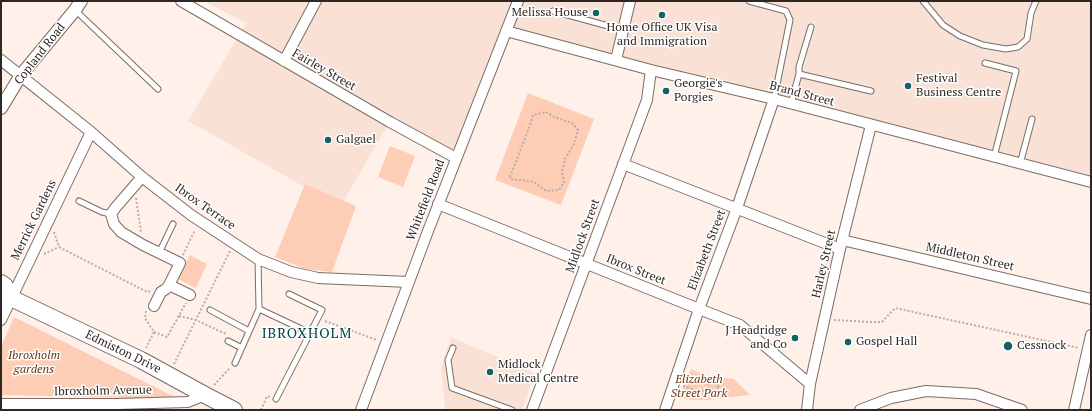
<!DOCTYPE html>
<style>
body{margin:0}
#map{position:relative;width:1092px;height:411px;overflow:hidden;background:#fff0ea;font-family:"PT Serif",serif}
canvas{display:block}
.frame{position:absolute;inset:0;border:2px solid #2e2724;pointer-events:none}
</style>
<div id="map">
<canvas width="1092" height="411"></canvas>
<div class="frame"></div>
</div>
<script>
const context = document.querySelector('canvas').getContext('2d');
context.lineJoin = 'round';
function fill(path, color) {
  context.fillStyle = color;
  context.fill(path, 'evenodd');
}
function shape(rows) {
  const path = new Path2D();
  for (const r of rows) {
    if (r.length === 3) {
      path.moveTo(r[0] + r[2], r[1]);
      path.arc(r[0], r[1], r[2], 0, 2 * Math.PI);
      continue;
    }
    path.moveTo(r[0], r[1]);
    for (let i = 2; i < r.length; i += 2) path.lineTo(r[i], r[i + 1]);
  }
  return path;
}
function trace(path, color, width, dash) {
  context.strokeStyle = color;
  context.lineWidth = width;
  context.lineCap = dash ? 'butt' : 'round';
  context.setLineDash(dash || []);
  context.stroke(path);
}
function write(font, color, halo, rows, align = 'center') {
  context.font = font + ' "PT Serif",serif';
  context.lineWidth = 3;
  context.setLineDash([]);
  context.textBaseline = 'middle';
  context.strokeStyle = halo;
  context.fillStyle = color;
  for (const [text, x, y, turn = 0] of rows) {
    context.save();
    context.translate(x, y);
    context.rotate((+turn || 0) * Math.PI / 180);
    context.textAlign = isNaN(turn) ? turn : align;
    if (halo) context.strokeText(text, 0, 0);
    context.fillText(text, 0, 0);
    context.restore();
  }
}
fill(shape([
 [204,1,1091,1,1091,178,506,31,456,158,390,122,340,207,188,121,246,23],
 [451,337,535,373,522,410,445,410,441,367]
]), '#fae1d5');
fill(shape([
 [528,93,594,119,561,205,495,180],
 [390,146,415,156,403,187,378,177],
 [305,184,356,206,332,272,305,269,275,257],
 [190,255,207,264,196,288,178,279],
 [14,317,179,399,1,395,1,347],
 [691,369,707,376,734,379,750,395,707,400,691,400,679,397]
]), '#fdcdb6');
const service = shape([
 [749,1,786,11,790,20,774,99],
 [923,1,943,25,960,36,983,45,1006,49,1018,47,1027,39,1031,13,1036,1],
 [75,10,158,89],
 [553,11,623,30],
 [985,63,1016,71,994,157],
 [799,74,871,91],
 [791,104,799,74,799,67,811,27],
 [1020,164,1032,119],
 [79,201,102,212,111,214],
 [159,253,173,224],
 [258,259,259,309,310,333],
 [210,310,249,331],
 [228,341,242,348],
 [453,348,448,360,452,388,512,410],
 [235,363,259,309],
 [276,399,322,310,289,294]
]);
const minor = shape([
 [181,1,390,122,456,158],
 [506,31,651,70,774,99,1091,182],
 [1,60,91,132,142,177,191,215,258,259,291,272,318,278,409,282],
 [616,60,630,1],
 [284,61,316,1],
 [623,164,840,249],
 [142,177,116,207,111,214,114,224,121,232,143,245,180,263,169,285,190,295],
 [438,204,699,309,740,325,810,384],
 [842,240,1091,299],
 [154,306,161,292,166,289,169,285],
 [1,320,91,132],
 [1,404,117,404,188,402,205,395],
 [361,410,428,231,518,1],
 [532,410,647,100,651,70],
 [665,410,699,309,737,208,774,99],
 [807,410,810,384,840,249,871,125],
 [860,410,891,398,926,391,976,394,1022,410],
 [1074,410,1091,335]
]);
const tertiary = shape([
 [1,108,21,75,75,10,81,1]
]);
const primary = shape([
 [1,283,5,286,11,298],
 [1,300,11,298,141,360,205,395,234,410]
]);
trace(service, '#7b6c65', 7);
trace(minor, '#7b6c65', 12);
trace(tertiary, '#7b6c65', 14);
trace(primary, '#7b6c65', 18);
trace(shape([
 [546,112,554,117,572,123,578,130,574,144,565,159,562,172,564,182,559,190,546,191,534,182,521,180,513,180,510,177,529,128,533,115,546,112],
 [136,198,141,232],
 [54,232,59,247,147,292,151,291],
 [44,254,59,247],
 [183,255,195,230],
 [146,311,145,318,154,332,146,348],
 [179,316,196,320,226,334],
 [834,320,870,322,882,322,895,308,1079,348],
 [325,321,377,340],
 [154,332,167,337,186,303],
 [174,364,230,251],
 [713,386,5],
 [214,385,230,368],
 [683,386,697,391,709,390],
 [261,410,267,396,270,397]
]), '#baada8', 2, [2, 2]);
trace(service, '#fff', 5);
trace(minor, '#fff', 10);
trace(tertiary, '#fff', 12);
trace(primary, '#fff', 16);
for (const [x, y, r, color] of [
 [596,13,4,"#126365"],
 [662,15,4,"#126365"],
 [908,86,4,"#126365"],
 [666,91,4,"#126365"],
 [328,140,4,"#126365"],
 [795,338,4,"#126365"],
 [848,342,4,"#126365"],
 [1008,346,5,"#126365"],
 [490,372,4,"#126365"]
]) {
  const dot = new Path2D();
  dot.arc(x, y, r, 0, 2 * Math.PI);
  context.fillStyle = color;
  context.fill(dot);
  trace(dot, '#fff', 1.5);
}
write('12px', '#2e2724', '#fff', [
 ["Melissa House",588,13,"right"],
 ["Home Office UK Visa",662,28,"center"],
 ["and Immigration",662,42,"center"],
 ["Festival",916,79],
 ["Business Centre",916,93],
 ["Georgie's",674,84],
 ["Porgies",674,98],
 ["Galgael",336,140],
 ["J Headridge",787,331,"right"],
 ["and Co",787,345,"right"],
 ["Gospel Hall",856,342],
 ["Cessnock",1017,346],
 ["Midlock",498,365],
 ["Medical Centre",498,379]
], 'left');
write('12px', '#2e2724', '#fff', [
 ["Copland Road",40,54,-52],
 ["Fairley Street",324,70,30],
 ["Brand Street",802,94,15],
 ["Whitefield Road",426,200,-69],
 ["Ibrox Terrace",205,207,35],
 ["Merrick Gardens",34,220,-64],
 ["Midlock Street",583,236,-70],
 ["Elizabeth Street",707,250,-69],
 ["Middleton Street",970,257,13],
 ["Harley Street",824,264,-77],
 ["Ibrox Street",636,270,22],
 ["Edmiston Drive",123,352,26],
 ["Ibroxholm Avenue",103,391,-1]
]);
write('italic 12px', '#673317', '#fff', [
 ["Ibroxholm",34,356],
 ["gardens",34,370],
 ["Elizabeth",699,380],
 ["Street Park",699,394]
]);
context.letterSpacing = '1px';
write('14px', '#014547', '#fff', [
 ["IBROXHOLM",307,334]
]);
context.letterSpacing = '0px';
</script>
